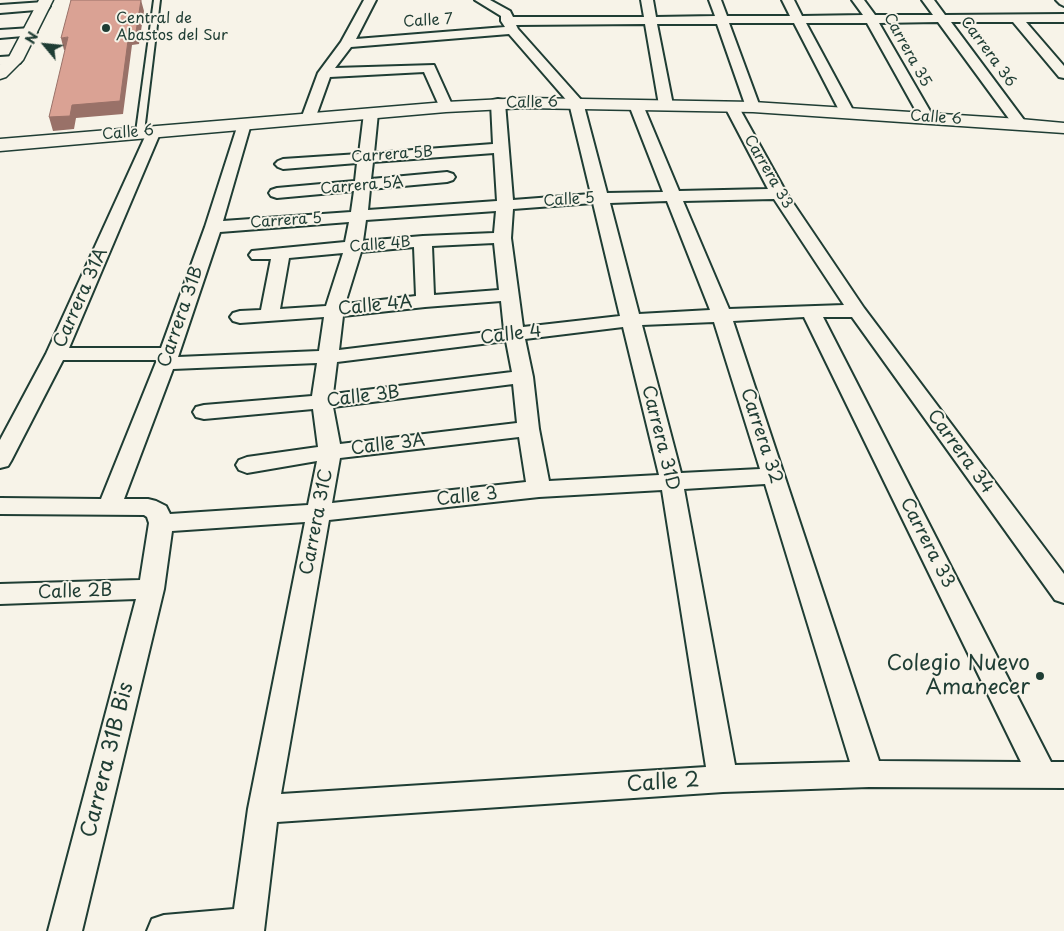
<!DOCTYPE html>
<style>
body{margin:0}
#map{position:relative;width:1064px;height:931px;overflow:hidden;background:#f7f3e8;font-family:"Playpen Sans",sans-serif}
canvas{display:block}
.north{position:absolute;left:20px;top:20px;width:50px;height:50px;-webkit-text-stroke:4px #f7f3e8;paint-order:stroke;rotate:298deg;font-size:14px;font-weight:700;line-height:20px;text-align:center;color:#1f3d34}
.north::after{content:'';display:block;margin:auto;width:18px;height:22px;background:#1f3d34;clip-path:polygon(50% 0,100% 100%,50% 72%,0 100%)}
</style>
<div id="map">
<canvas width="1064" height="931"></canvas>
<div class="north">N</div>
</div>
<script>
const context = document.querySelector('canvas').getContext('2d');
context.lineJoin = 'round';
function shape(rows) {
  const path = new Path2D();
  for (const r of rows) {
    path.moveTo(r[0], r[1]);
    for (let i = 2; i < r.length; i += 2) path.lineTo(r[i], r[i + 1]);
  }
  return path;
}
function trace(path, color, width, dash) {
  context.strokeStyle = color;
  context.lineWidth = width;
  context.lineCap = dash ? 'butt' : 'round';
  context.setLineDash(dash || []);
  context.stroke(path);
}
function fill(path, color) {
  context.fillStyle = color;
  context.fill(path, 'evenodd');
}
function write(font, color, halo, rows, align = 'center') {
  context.font = font + ' "Playpen Sans",sans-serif';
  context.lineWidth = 4;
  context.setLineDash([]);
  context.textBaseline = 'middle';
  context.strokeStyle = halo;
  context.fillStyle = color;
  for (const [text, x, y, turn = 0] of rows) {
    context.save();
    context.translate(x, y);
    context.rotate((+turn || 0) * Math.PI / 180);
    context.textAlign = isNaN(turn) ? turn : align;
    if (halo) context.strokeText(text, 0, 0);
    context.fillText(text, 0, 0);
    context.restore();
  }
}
const service = shape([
 [154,0,160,0,144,132,140,134,136,132,154,0]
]);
const minor = shape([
 [364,0,376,0,356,39,505,27,501,21,501,16,475,0,490,0,510,11,513,17,644,17,641,0,653,0,656,17,715,16,709,0,721,0,727,16,790,16,782,0,794,0,802,16,863,15,852,0,864,0,875,15,933,15,922,0,934,0,945,15,1064,14,1064,22,1026,22,1064,66,1064,78,1059,77,1013,22,951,22,1027,124,1025,127,1020,128,1015,127,938,22,879,23,934,118,932,121,927,122,922,121,920,118,867,23,806,23,854,112,852,115,847,116,842,115,840,112,794,23,729,23,760,107,758,110,753,111,748,110,746,107,717,24,657,24,673,105,671,108,666,109,661,108,659,105,645,24,516,25,518,29,583,102,607,193,663,192,629,105,631,102,636,101,641,102,643,105,679,191,768,189,725,107,727,104,737,104,787,194,864,308,1064,574,1064,603,1055,600,852,317,823,317,1051,762,1064,762,1064,788,869,787,723,792,277,822,264,931,147,931,152,919,164,915,234,909,248,809,305,522,172,531,164,589,82,931,48,931,136,599,0,604,0,584,140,580,149,523,147,517,144,515,0,514,0,498,101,499,157,360,63,360,11,461,8,466,0,468,0,440,46,354,149,128,154,127,159,128,161,131,69,348,161,348,205,227,239,121,249,121,251,124,223,221,351,212,354,191,277,198,271,196,269,193,271,190,277,188,355,181,357,163,283,169,278,167,275,164,278,161,283,159,359,154,364,113,366,110,371,109,376,110,378,113,374,153,493,144,491,103,493,100,498,99,503,100,505,103,513,200,591,194,569,103,509,34,351,47,335,68,434,65,453,107,451,110,446,111,441,110,424,72,330,77,315,119,313,122,303,122,301,119,318,73,341,42,364,0],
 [494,153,497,201,368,210,370,189,447,182,453,180,455,177,453,174,447,172,371,179,373,162,494,153],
 [774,199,844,305,729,309,683,201,774,199],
 [667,201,710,310,639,314,610,203,667,201],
 [593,203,620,316,523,327,511,238,513,209,593,203],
 [496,211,494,233,423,236,363,241,366,220,496,211],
 [349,222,345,242,252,251,249,255,252,259,271,259,261,310,240,311,233,313,230,317,233,321,240,323,324,317,319,351,178,357,220,232,349,222],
 [494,243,499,290,434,295,432,246,494,243],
 [414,247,416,296,345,304,361,252,414,247],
 [343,253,326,306,280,309,289,258,343,253],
 [501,301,504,330,339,350,343,316,425,307,501,301],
 [804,317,1021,762,879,761,733,321,804,317],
 [714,322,760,469,681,473,642,325,714,322],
 [623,327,659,475,549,481,539,429,533,377,525,339,623,327],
 [506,341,512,372,333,394,337,362,506,341],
 [317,363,312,396,204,405,196,407,193,412,196,417,204,419,313,409,318,447,247,457,239,460,236,465,239,470,247,473,317,461,308,505,170,514,166,506,156,501,148,499,124,499,173,369,317,363],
 [513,384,517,423,340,444,333,407,513,384],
 [519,437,526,482,332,503,340,458,519,437],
 [765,484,850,762,735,765,684,489,765,484],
 [662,490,706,767,281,794,329,520,539,497,662,490],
 [1056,0,1064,0,1064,6,1060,4,1056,0],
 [44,2,48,3,50,6,48,9,0,13,0,5,44,2],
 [31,28,35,29,37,32,35,35,0,38,0,30,31,28],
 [15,56,20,57,22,60,20,63,0,65,0,57,15,56]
]);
const tertiary = shape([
 [525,98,753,102,1020,119,1064,123,1064,133,753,112,525,108,446,112,0,151,0,139,446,102,525,98]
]);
const secondary = shape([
 [39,0,53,0,23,60,6,77,0,79,0,65,9,57,39,0]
]);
trace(service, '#1f3d34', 4);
trace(minor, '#1f3d34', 4);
trace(tertiary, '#1f3d34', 3);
trace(secondary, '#1f3d34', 3);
fill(service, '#f7f3e8');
fill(minor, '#f7f3e8');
fill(tertiary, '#f7f3e8');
fill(secondary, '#f7f3e8');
fill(shape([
 [141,0,144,11,139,44,132,45,123,114,76,118,74,129,53,131,49,117,72,105,129,33],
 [68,37,72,49,64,50,61,38]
]), '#997168');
const building = shape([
 [71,0,141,0,136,32,129,33,120,101,72,105,70,116,49,117,68,37,61,38,71,0]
]);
fill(building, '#daa294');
trace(building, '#997168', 1);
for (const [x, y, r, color] of [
 [106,28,5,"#1f3d34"],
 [1040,676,5,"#1f3d34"]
]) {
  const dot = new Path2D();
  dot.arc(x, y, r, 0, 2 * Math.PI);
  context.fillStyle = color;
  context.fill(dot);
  trace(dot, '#f7f3e8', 2);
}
write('15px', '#1f3d34', '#f7f3e8', [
 ["Central de",116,19],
 ["Abastos del Sur",116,36]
], 'left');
write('15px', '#1f3d34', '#f7f3e8', [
 ["Calle 7",428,21,-4],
 ["Carrera 35",907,50,61],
 ["Carrera 36",988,52,54],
 ["Calle 6",532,103,-1],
 ["Calle 6",936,118,4],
 ["Calle 6",128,133,-5],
 ["Carrera 5B",392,155,-4],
 ["Carrera 33",768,172,60],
 ["Carrera 5A",362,186,-5],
 ["Calle 5",569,200,-4],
 ["Carrera 5",286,221,-4],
 ["Calle 4B",380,245,-5]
]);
write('18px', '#1f3d34', '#f7f3e8', [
 ["Carrera 31A",81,298,-66],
 ["Calle 4A",375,306,-6],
 ["Carrera 31B",181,317,-71],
 ["Calle 4",511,335,-7],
 ["Calle 3B",363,397,-7],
 ["Carrera 32",761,436,72],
 ["Carrera 31D",660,438,76],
 ["Calle 3A",388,445,-7],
 ["Carrera 34",960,452,54],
 ["Calle 3",467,497,-6],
 ["Carrera 31C",317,522,-79],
 ["Carrera 33",927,543,63],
 ["Calle 2B",75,592,-2]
]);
write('21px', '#1f3d34', '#f7f3e8', [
 ["Colegio Nuevo",1030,664],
 ["Amanecer",1030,688]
], 'right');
write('21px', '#1f3d34', '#f7f3e8', [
 ["Carrera 31B Bis",108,760,-76],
 ["Calle 2",663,783,-4]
]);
</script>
